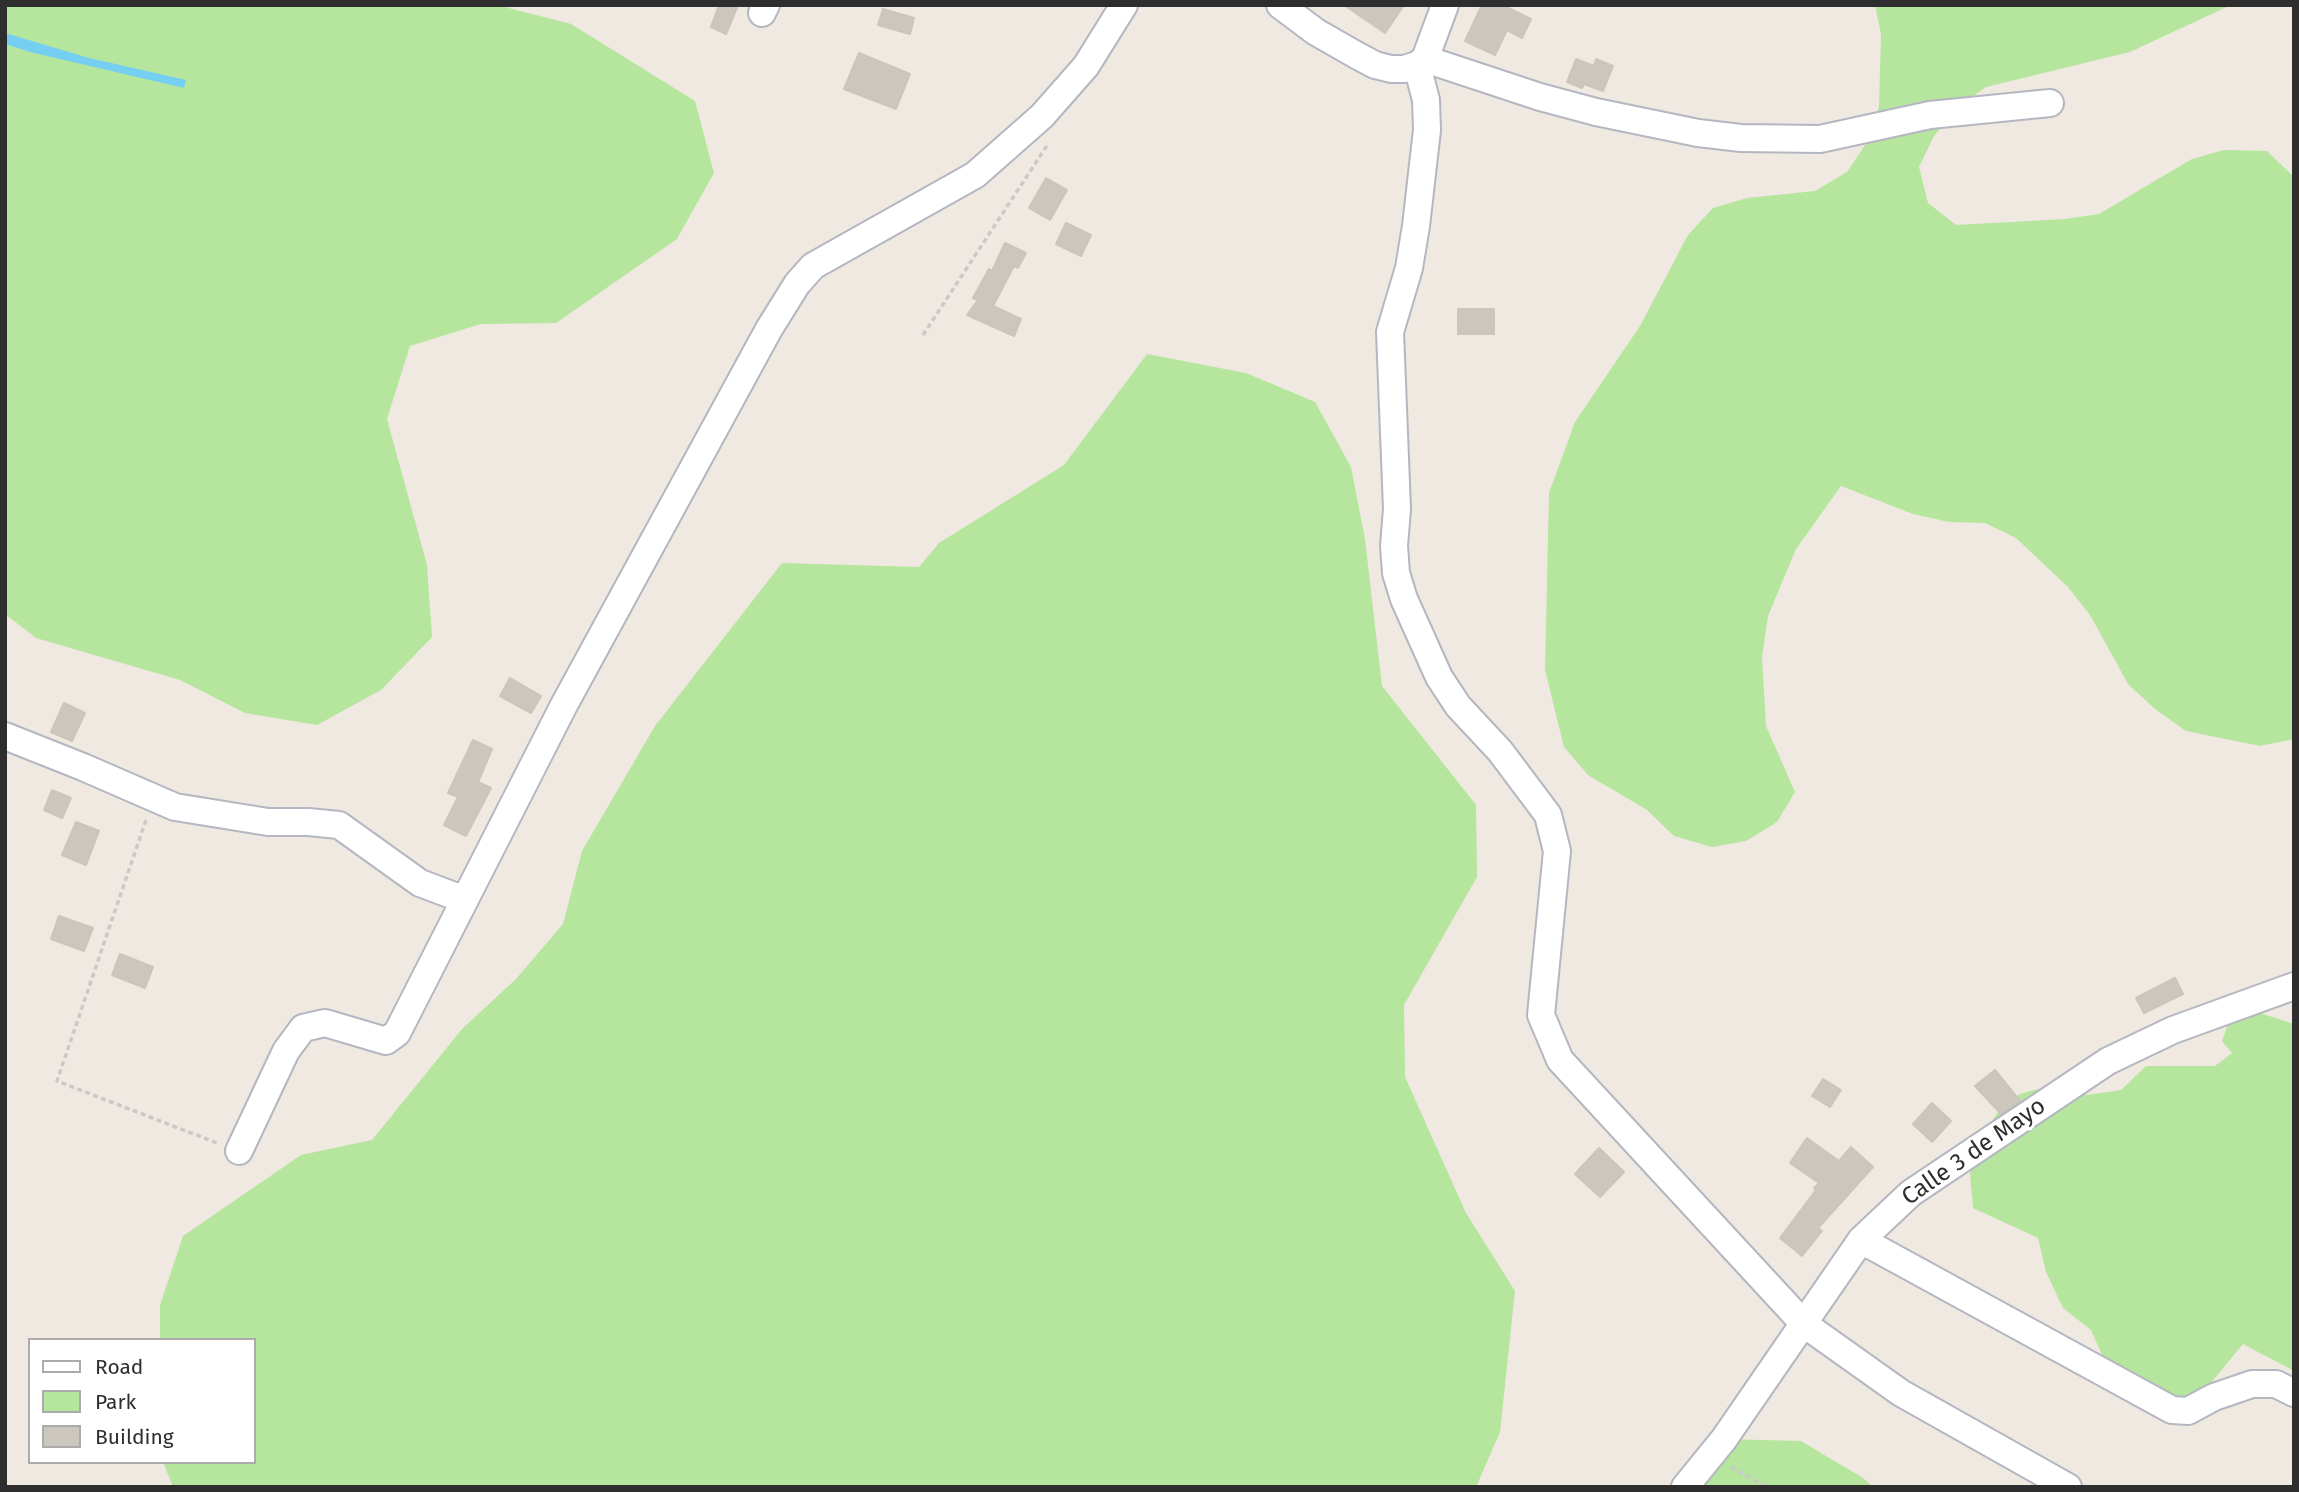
<!DOCTYPE html>
<style>
body{margin:0}
#map{position:relative;width:2299px;height:1492px;overflow:hidden;background:#efe9e1;font-family:"Fira Sans",sans-serif}
canvas{display:block}
.frame{position:absolute;inset:0;border:7px solid #2e2e2e;pointer-events:none}
.legend{position:absolute;left:28px;top:1338px;width:228px;height:126px;box-sizing:border-box;background:#fff;border:2px solid #ababab;margin:0;padding:9px 12px;list-style:none;font-size:21px;color:#2e2e2e}
.legend li{display:flex;align-items:center;gap:14px;height:35px}
.legend b{width:35px;border:2px solid #ababab}
</style>
<div id="map">
<canvas width="2299" height="1492"></canvas>
<div class="frame"></div>
<ul class="legend">
<li><b style="height:9px;background:#fff"></b>Road</li>
<li><b style="height:19px;background:#b6e59e"></b>Park</li>
<li><b style="height:19px;background:#cbc7bf"></b>Building</li>
</ul>
</div>
<script>
const context = document.querySelector('canvas').getContext('2d');
context.lineJoin = 'round';
function fill(path, color) {
  context.fillStyle = color;
  context.fill(path, 'evenodd');
}
function shape(rows) {
  const path = new Path2D();
  for (const r of rows) {
    path.moveTo(r[0], r[1]);
    for (let i = 2; i < r.length; i += 2) path.lineTo(r[i], r[i + 1]);
  }
  return path;
}
function trace(path, color, width, dash) {
  context.strokeStyle = color;
  context.lineWidth = width;
  context.lineCap = dash ? 'butt' : 'round';
  context.setLineDash(dash || []);
  context.stroke(path);
}
function write(font, color, halo, rows, align = 'center') {
  context.font = font + ' "Fira Sans",sans-serif';
  context.lineWidth = 6;
  context.setLineDash([]);
  context.textBaseline = 'middle';
  context.strokeStyle = halo;
  context.fillStyle = color;
  for (const [text, x, y, turn = 0] of rows) {
    context.save();
    context.translate(x, y);
    context.rotate((+turn || 0) * Math.PI / 180);
    context.textAlign = isNaN(turn) ? turn : align;
    if (halo) context.strokeText(text, 0, 0);
    context.fillText(text, 0, 0);
    context.restore();
  }
}
fill(shape([
 [5,5,497,5,571,24,695,101,714,173,677,239,556,323,481,324,410,346,387,419,427,565,432,637,381,690,317,725,245,713,180,680,36,638,5,614],
 [1875,5,2231,5,2130,52,1986,87,1957,108,1934,136,1919,167,1928,203,1956,225,2065,219,2099,214,2192,159,2224,150,2267,151,2294,177,2294,739,2260,746,2186,731,2155,709,2128,684,2090,615,2068,587,2016,538,1985,523,1949,522,1913,514,1841,486,1796,549,1768,616,1762,657,1766,726,1795,792,1777,822,1746,841,1712,847,1674,836,1647,810,1588,775,1564,747,1545,670,1549,493,1575,422,1640,326,1688,235,1713,208,1747,198,1815,191,1847,172,1867,142,1879,107,1881,34],
 [1147,354,1246,373,1315,402,1351,467,1365,539,1382,686,1476,805,1477,877,1404,1005,1405,1077,1466,1213,1515,1291,1500,1432,1476,1487,173,1487,163,1462,254,1462,254,1340,160,1340,160,1305,183,1236,301,1155,372,1140,462,1029,516,979,563,924,582,851,655,726,782,563,919,567,939,543,1064,465],
 [2263,1014,2294,1024,2294,1371,2243,1344,2196,1401,2157,1404,2121,1398,2091,1330,2063,1308,2046,1272,2038,1238,1973,1208,1970,1174,1978,1141,1999,1111,2020,1094,2053,1085,2087,1095,2121,1090,2146,1066,2215,1066,2232,1053,2222,1041,2231,1015],
 [1724,1439,1801,1441,1863,1478,1873,1487,1688,1487]
]), '#b6e59e');
fill(shape([
 [5,33,89,58,186,80,184,88,30,52,5,44]
]), '#75cff0');
const building = shape([
 [719,5,738,5,726,34,711,27,719,5],
 [1344,5,1404,5,1385,33,1344,5],
 [1482,5,1502,5,1531,19,1522,38,1507,30,1495,55,1465,41,1482,5],
 [883,9,914,18,910,34,878,25,883,9],
 [859,53,910,74,896,109,844,89,859,53],
 [1576,59,1594,66,1596,59,1613,66,1603,91,1584,84,1582,88,1567,82,1576,59],
 [1046,178,1067,190,1050,220,1029,208,1046,178],
 [1066,223,1091,235,1081,256,1056,244,1066,223],
 [1005,243,1026,253,1018,268,1014,266,993,306,1021,319,1014,336,967,315,978,300,973,298,989,269,992,271,1005,243],
 [1458,309,1494,309,1494,334,1458,334,1458,309],
 [510,678,541,696,531,713,500,696,510,678],
 [64,703,85,713,72,741,51,732,64,703],
 [473,740,492,749,478,782,491,788,466,836,444,825,458,797,448,793,473,740],
 [52,790,71,798,62,818,44,810,52,790],
 [76,822,99,831,86,865,62,855,76,822],
 [59,916,93,928,84,951,51,939,59,916],
 [120,954,153,967,145,988,112,975,120,954],
 [2175,978,2183,994,2144,1013,2136,998,2175,978],
 [1995,1070,2020,1101,2001,1114,1975,1086,1995,1070],
 [1823,1079,1841,1090,1830,1107,1812,1096,1823,1079],
 [1932,1103,1951,1121,1932,1142,1913,1124,1932,1103],
 [1807,1138,1839,1161,1851,1147,1873,1167,1818,1228,1822,1231,1802,1256,1780,1238,1816,1190,1814,1188,1819,1183,1790,1163,1807,1138],
 [1599,1148,1624,1172,1600,1197,1575,1174,1599,1148]
]);
fill(building, '#cbc7bf');
trace(building, '#cbc5ba', 2);
const minor = shape([
 [1280,5,1316,32,1358,56,1375,65,1391,69,1404,69,1417,65,1425,59,1445,5],
 [762,13,766,5],
 [1425,59,1540,97,1596,112,1698,133,1741,138,1820,139,1930,115,2050,103],
 [1417,65,1426,100,1427,130,1416,226,1409,268,1390,332,1397,509,1394,546,1396,573,1404,599,1439,677,1458,706,1500,751,1548,815,1557,851,1541,1015,1560,1060,1804,1324,1901,1393,2068,1487],
 [5,736,83,767,175,807,268,822,308,822,339,825,420,883,465,900],
 [239,1151,286,1051,303,1028,325,1023,386,1041,397,1033,564,705,769,329,797,284,813,266,975,175,1042,116,1086,66,1124,5],
 [1861,1240,2172,1410,2188,1411,2214,1397,2252,1384,2276,1384,2294,1393],
 [1685,1487,1724,1439,1861,1240,1911,1193,2108,1061,2173,1030,2294,986]
]);
trace(minor, '#b4b7c1', 30);
trace(shape([
 [923,335,1048,144],
 [146,820,57,1081,217,1143],
 [1731,1467,1766,1487]
]), '#c9c9c9', 3.5, [5, 3.5]);
trace(minor, '#fff', 26);
write('24px', '#2e2e2e', '#fff', [
 ["Calle 3 de Mayo",1974,1152,-35]
]);
</script>
